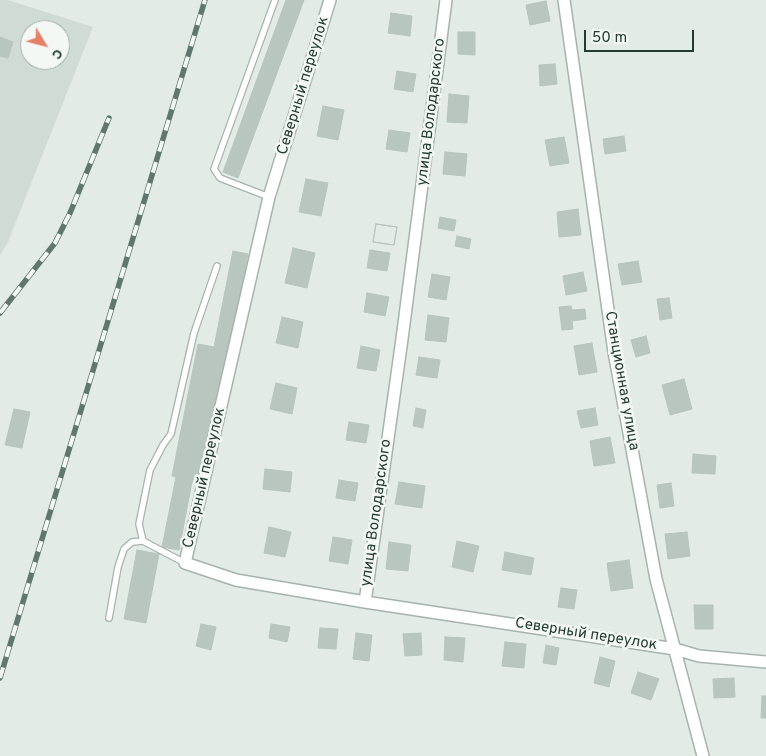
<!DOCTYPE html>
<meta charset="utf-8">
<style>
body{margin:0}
#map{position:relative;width:766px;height:756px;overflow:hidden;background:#e3ebe7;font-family:Overpass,sans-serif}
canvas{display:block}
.north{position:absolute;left:20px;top:20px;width:50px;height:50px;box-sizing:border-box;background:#f3f8f5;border:1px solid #a0aca8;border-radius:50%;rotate:127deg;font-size:14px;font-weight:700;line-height:20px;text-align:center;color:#243b34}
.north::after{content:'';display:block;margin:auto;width:18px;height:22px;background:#e58068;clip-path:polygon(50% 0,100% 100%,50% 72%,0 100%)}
.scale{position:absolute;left:584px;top:30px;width:110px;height:22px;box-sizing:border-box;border:2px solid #243b34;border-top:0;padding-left:6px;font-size:15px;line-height:18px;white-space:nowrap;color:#243b34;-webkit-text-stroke:4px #f3f8f5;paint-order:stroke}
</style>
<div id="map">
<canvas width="766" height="756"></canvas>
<div class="north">С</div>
<div class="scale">50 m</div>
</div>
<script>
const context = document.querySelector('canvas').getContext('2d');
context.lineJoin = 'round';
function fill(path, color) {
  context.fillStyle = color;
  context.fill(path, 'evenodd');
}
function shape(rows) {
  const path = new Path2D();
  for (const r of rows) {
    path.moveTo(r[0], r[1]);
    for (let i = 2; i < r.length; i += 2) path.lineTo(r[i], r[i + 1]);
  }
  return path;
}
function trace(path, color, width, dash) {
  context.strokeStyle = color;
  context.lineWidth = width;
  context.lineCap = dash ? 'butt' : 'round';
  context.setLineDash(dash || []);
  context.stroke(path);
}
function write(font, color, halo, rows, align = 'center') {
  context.font = font + ' Overpass,sans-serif';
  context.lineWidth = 5;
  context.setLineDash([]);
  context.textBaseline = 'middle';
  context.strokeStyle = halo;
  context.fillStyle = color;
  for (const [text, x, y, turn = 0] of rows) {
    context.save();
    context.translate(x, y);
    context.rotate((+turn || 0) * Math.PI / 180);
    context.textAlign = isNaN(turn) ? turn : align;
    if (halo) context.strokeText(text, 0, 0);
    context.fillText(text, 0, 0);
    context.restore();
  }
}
fill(shape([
 [0,0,8,0,93,27,8,242,0,255],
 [30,30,60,30,60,60,30,60]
]), '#d1dbd6');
const building = shape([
 [286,0,304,0,238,178,223,172,286,0],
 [546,1,550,21,530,25,526,5,546,1],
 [391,13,412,16,410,36,388,33,391,13],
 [458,32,475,32,475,55,458,54,458,32],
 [0,37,13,42,8,58,0,56,0,37],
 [555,64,557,84,540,86,539,65,555,64],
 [397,71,416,74,413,92,394,89,397,71],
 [449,94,469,96,467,123,447,122,449,94],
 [323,106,344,110,338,140,317,136,323,106],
 [389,130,410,133,407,152,386,149,389,130],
 [624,136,626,151,605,154,603,139,624,136],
 [564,137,569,163,550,166,545,140,564,137],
 [445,152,467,154,465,176,443,174,445,152],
 [306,179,328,183,321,216,299,212,306,179],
 [578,209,581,235,559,237,557,212,578,209],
 [440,217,456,220,454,231,438,228,440,217],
 [376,224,397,227,394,245,373,242,376,224],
 [376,224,397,227,394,245,373,242,376,224],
 [457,236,471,239,469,249,455,246,457,236],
 [293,248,315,253,307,288,285,283,293,248],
 [370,250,390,253,387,271,367,268,370,250],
 [233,251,248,254,202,484,192,482,179,550,162,547,176,477,172,476,198,344,214,347,233,251],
 [638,261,642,282,622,285,618,264,638,261],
 [583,272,587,291,566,295,563,276,583,272],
 [432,274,450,277,446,300,428,297,432,274],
 [367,293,389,297,385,316,364,312,367,293],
 [669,298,672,318,660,320,657,299,669,298],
 [571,306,572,310,585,309,586,319,572,321,573,329,562,330,559,307,571,306],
 [428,315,449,318,446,342,425,340,428,315],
 [282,317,303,322,298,348,276,343,282,317],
 [646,336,650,353,636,357,631,340,646,336],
 [592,343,597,372,579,375,574,346,592,343],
 [361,346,380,350,376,371,357,368,361,346],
 [419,357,440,360,437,378,416,375,419,357],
 [684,379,692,409,670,415,662,385,684,379],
 [276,383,297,388,292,414,270,409,276,383],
 [416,408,426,410,423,428,413,426,416,408],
 [595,408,598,425,581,428,577,411,595,408],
 [14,409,30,412,22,448,5,445,14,409],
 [349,422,369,425,366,443,346,440,349,422],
 [610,437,615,463,594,466,590,441,610,437],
 [693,454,716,456,715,474,692,473,693,454],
 [265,469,292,472,290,492,263,489,265,469],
 [339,480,358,483,355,501,336,498,339,480],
 [399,482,425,486,422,508,395,504,399,482],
 [671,483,674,506,660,508,657,485,671,483],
 [269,527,291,532,285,557,264,553,269,527],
 [687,532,690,556,668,559,665,534,687,532],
 [333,537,352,540,348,564,329,561,333,537],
 [457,541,479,546,473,572,452,567,457,541],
 [389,542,411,545,408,571,386,569,389,542],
 [137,550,159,554,146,623,124,619,137,550],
 [505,552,534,558,531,575,502,570,505,552],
 [629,560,633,588,611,591,607,563,629,560],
 [561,588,577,590,574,609,558,607,561,588],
 [694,605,713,605,713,629,695,629,694,605],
 [201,624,216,627,211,650,196,646,201,624],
 [271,624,290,627,287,642,269,638,271,624],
 [320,628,338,629,336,649,318,648,320,628],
 [356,633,372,635,369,661,353,659,356,633],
 [421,633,422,655,405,656,403,634,421,633],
 [445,637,465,638,463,662,444,660,445,637],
 [505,642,526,644,524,668,502,666,505,642],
 [546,645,559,648,556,665,543,663,546,645],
 [600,657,615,661,609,687,594,683,600,657],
 [638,672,659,679,651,700,631,693,638,672],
 [734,678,735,697,714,698,713,679,734,678],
 [762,696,766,696,766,718,761,718,762,696]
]);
fill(building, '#b9c6c0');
trace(building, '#b6c4be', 1);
const lane = shape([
 [269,197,220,178,214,169,275,0],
 [185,563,143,541,139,524,150,470,163,445,171,434,194,333,217,266],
 [109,618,118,567,124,549,132,542,143,541]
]);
const street = shape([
 [330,0,269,197,185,563,236,580,365,602,675,649,699,656,766,662],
 [564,0,614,352,656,579,703,756],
 [365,602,402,339,446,0]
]);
trace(lane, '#a6b3ae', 8);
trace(street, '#a6b3ae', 14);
trace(lane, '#fff', 5.5);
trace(street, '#fff', 11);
const rail = shape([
 [0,313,55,243,70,213,109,118],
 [0,678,205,0]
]);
trace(rail, '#5f776f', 5.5);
trace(rail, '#f3f8f5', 4, [11]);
write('15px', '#243b34', '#f3f8f5', [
 ["Северный переулок",304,86,-73],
 ["улица Володарского",432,112,-83],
 ["Станционная улица",621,381,80],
 ["Северный переулок",205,478,-77],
 ["улица Володарского",377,513,-82],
 ["Северный переулок",586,635,9]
]);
</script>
